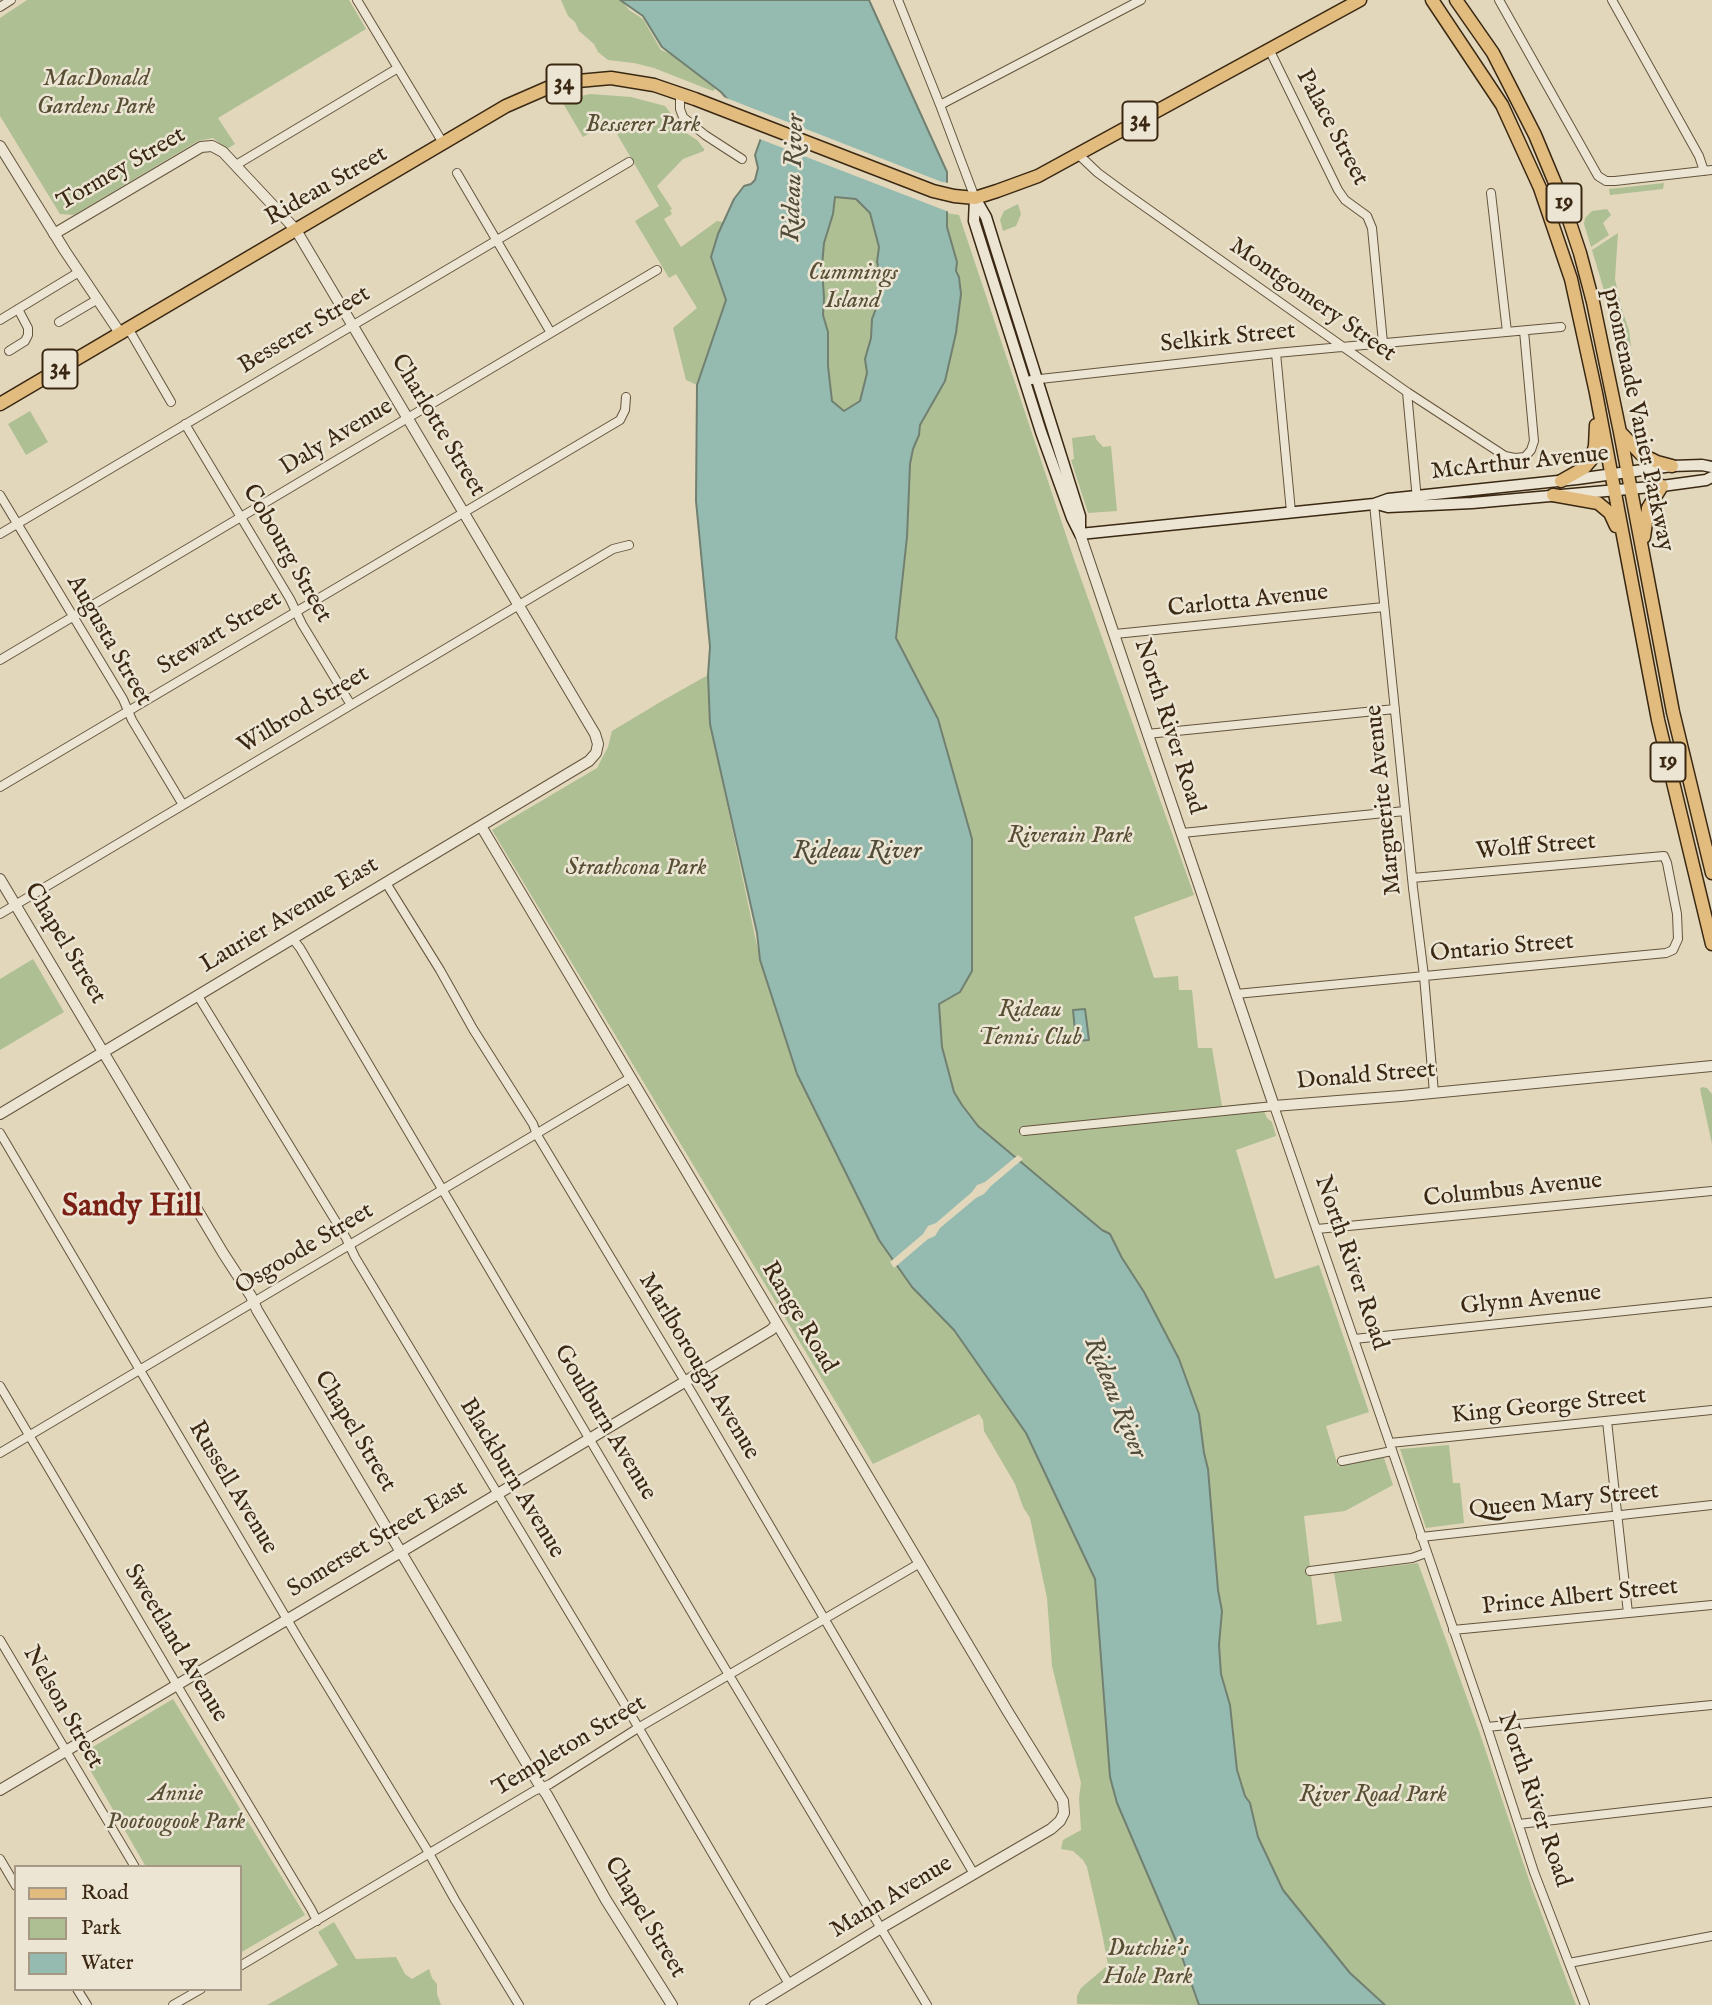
<!DOCTYPE html>
<style>
body{margin:0}
#map{position:relative;width:1712px;height:2005px;overflow:hidden;background:#e2d7bb;font-family:"IM FELL English",serif}
canvas{display:block}
.legend{position:absolute;left:14px;top:1865px;width:228px;height:126px;box-sizing:border-box;background:#ece5d3;border:2px solid #a59986;margin:0;padding:9px 12px;list-style:none;font-size:21px;color:#3a2813}
.legend li{display:flex;align-items:center;gap:14px;height:35px}
.legend b{width:35px;border:2px solid #a59986}
</style>
<div id="map">
<canvas width="1712" height="2005"></canvas>
<ul class="legend">
<li><b style="height:9px;background:#e1bc7e"></b>Road</li>
<li><b style="height:19px;background:#aebf94"></b>Park</li>
<li><b style="height:19px;background:#95baaf"></b>Water</li>
</ul>
</div>
<script>
const context = document.querySelector('canvas').getContext('2d');
context.lineJoin = 'round';
function fill(path, color) {
  context.fillStyle = color;
  context.fill(path, 'evenodd');
}
function shape(rows) {
  const path = new Path2D();
  for (const r of rows) {
    path.moveTo(r[0], r[1]);
    for (let i = 2; i < r.length; i += 2) path.lineTo(r[i], r[i + 1]);
  }
  return path;
}
function trace(path, color, width, dash) {
  context.strokeStyle = color;
  context.lineWidth = width;
  context.lineCap = dash ? 'butt' : 'round';
  context.setLineDash(dash || []);
  context.stroke(path);
}
function write(font, color, halo, rows, align = 'center') {
  context.font = font + ' "IM FELL English",serif';
  context.lineWidth = 5;
  context.setLineDash([]);
  context.textBaseline = 'middle';
  context.strokeStyle = halo;
  context.fillStyle = color;
  for (const [text, x, y, turn = 0] of rows) {
    context.save();
    context.translate(x, y);
    context.rotate((+turn || 0) * Math.PI / 180);
    context.textAlign = isNaN(turn) ? turn : align;
    if (halo) context.strokeText(text, 0, 0);
    context.fillText(text, 0, 0);
    context.restore();
  }
}
fill(shape([
 [27,0,349,0,366,29,218,118,235,144,227,149,213,138,198,141,74,215,60,214,0,116,0,18],
 [561,0,622,0,629,10,643,19,661,50,680,58,718,86,713,91,710,90,654,68,634,63,608,60,598,52,594,44,579,31,575,22,568,16],
 [590,94,631,97,665,106,686,133,697,140,704,149,704,151,683,159,657,186,672,209,670,210,672,214,664,219,681,247,717,221,723,222,711,257,726,300,697,385,686,380,673,328,697,308,676,274,669,278,635,221,659,206,610,122,583,137,561,100],
 [1664,183,1663,189,1610,195,1609,189],
 [835,197,856,199,870,214,879,247,877,262,881,278,882,293,872,319,871,338,865,359,867,373,860,401,844,411,832,401,828,366,828,332,823,315,824,298,822,266,824,243,833,214],
 [1018,204,1021,214,1016,226,1003,231,1000,220,1004,211],
 [1607,209,1611,215,1603,223,1609,235,1591,247,1584,224,1585,218,1592,211],
 [946,213,959,215,1074,559,1194,895,1134,917,1154,978,1178,976,1179,990,1192,990,1198,1048,1212,1048,1222,1106,1260,1102,1267,1118,1272,1122,1276,1136,1236,1150,1275,1279,1319,1265,1369,1412,1326,1426,1338,1466,1383,1455,1393,1485,1345,1511,1304,1516,1317,1625,1342,1621,1334,1573,1418,1563,1479,1731,1532,1889,1576,2005,1385,2005,1350,1973,1283,1890,1258,1837,1250,1803,1245,1796,1237,1770,1230,1705,1221,1674,1219,1645,1222,1611,1218,1590,1208,1469,1204,1453,1199,1414,1179,1359,1144,1292,1122,1258,1110,1234,1102,1230,978,1126,962,1105,954,1092,942,1047,939,1003,960,992,896,638,907,537,910,464,913,449,919,435,920,425,945,381,956,333,961,294,959,277,956,271,957,262,947,227],
 [1618,233,1615,279,1622,310,1629,330,1631,346,1628,347,1628,353,1632,353,1632,359,1626,360,1633,389,1627,390,1614,338,1614,324,1592,250],
 [30,411,48,442,26,455,8,424],
 [1095,435,1096,439,1103,447,1111,446,1117,511,1088,513,1071,460,1074,459,1072,438],
 [708,675,710,724,760,960,797,1074,879,1240,912,1287,954,1330,1005,1403,1014,1410,1042,1460,1057,1499,1095,1579,1104,1689,1108,1701,1129,1832,1177,1943,1199,2005,1077,2004,1077,1996,1081,1988,1108,1965,1102,1933,1087,1867,1083,1860,1073,1851,1061,1849,1063,1840,1081,1830,1079,1798,1081,1783,1052,1666,1047,1598,1030,1518,1023,1507,1015,1484,984,1431,983,1420,979,1414,873,1464,492,830,597,768,608,747,612,731,662,701],
 [33,959,64,1012,0,1050,0,979],
 [1702,1087,1707,1088,1712,1094,1712,1144,1700,1089],
 [1449,1445,1453,1483,1460,1483,1464,1523,1426,1528,1400,1449],
 [173,1699,305,1915,240,1953,240,1867,146,1867,81,1754],
 [334,1922,356,1959,396,1957,405,1974,412,1979,429,1969,432,1978,437,1984,437,1994,441,2005,267,2005,338,1965,318,1932]
]), '#aebf94');
const water = shape([
 [620,0,869,0,947,172,947,227,957,262,956,271,959,277,961,294,956,333,945,381,920,425,919,435,913,449,910,464,907,537,896,638,938,719,972,839,972,971,960,992,939,1004,942,1047,954,1092,962,1105,978,1126,1102,1230,1110,1234,1122,1258,1144,1292,1179,1359,1199,1414,1204,1453,1208,1469,1218,1590,1222,1611,1219,1645,1221,1674,1230,1705,1237,1770,1245,1796,1250,1803,1258,1837,1283,1890,1350,1973,1385,2005,1199,2005,1177,1943,1117,1803,1110,1777,1095,1579,1026,1433,954,1330,912,1287,879,1240,797,1074,760,960,757,933,710,724,708,675,710,647,696,501,697,385,726,300,711,257,718,234,734,199,744,186,751,184,755,180,758,168,755,155,761,138,721,92,662,47,643,16,620,0],
 [835,197,856,199,870,213,879,247,877,262,881,278,882,293,872,319,871,338,865,359,867,373,860,401,844,411,832,401,828,366,828,332,823,315,824,298,822,266,824,243,833,214,835,197],
 [1085,1009,1089,1040,1076,1041,1073,1010,1085,1009]
]);
fill(water, '#95baaf');
trace(water, '#718071', 2);
fill(shape([
 [721,96,942,182,949,183,949,212,757,138],
 [1018,1155,1023,1159,991,1186,984,1194,976,1198,940,1228,935,1236,928,1239,894,1268,890,1262,923,1234,928,1226,936,1223,972,1192,977,1185,985,1182]
]), '#e2d7bb');
const minor = shape([
 [357,0,443,143],
 [898,0,940,105,975,198],
 [1499,0,1598,176,1606,181,1615,181,1712,170],
 [1612,0,1699,156,1704,171],
 [0,7,11,0],
 [1269,49,1338,190,1345,200,1367,216,1372,228,1383,343],
 [680,94,680,109,683,117,705,135,742,159],
 [940,105,1141,0],
 [1079,155,1098,173,1124,192,1407,392,1505,456,1515,458,1525,457,1531,450,1534,441,1524,331],
 [236,165,398,68],
 [457,173,551,333],
 [1491,193,1507,332],
 [0,320,79,272],
 [59,322,98,299],
 [128,328,171,402],
 [9,351,25,341,28,335,28,328,18,309],
 [1276,353,1291,512],
 [1031,380,1276,353,1561,327],
 [1407,392,1417,500],
 [185,424,290,599,302,624,351,705],
 [0,495,123,699,132,720,183,805],
 [1374,504,1413,888,1424,976,1434,1093],
 [0,534,629,162],
 [1115,634,1384,607],
 [0,660,657,270],
 [1147,734,1395,709],
 [0,787,620,420,625,410,626,397],
 [1182,833,1405,811],
 [386,883,440,970,473,1029,533,1124,537,1135,692,1393,974,1874],
 [0,914,613,549,629,545],
 [293,939,300,948,708,1640,927,2005],
 [1236,994,1666,953,1673,950,1678,939,1677,914,1667,863,1664,856,1412,878],
 [198,996,346,1238,355,1257,634,1720,789,1984],
 [1024,1131,1274,1106,1487,1727,1534,1872,1585,2005],
 [0,1133,301,1643,426,1848,455,1900,519,2005],
 [1317,1229,1712,1191],
 [1354,1339,1712,1302],
 [0,1386,181,1692,311,1909,317,1921],
 [1607,1421,1628,1613],
 [1390,1443,1712,1410],
 [0,1453,630,1078],
 [1342,1461,1392,1451],
 [1421,1537,1712,1505],
 [1310,1571,1412,1558,1426,1553],
 [1453,1630,1712,1605],
 [0,1640,135,1867],
 [1487,1727,1712,1705],
 [1519,1824,1712,1802],
 [0,1859,16,1886],
 [1569,1963,1712,1936],
 [240,1966,534,1791,550,1784,638,1728,920,1563],
 [77,1989,87,2005],
 [173,2005,201,1989]
]);
const tertiary = shape([
 [0,146,65,251,120,333],
 [1080,534,1274,1106,1401,1096,1712,1066],
 [481,826,1008,1712,1063,1801,1064,1813,1060,1821,1051,1829,881,1928,755,2005],
 [0,879,223,1253,251,1296,257,1310,537,1781,547,1795,606,1900,672,2005],
 [0,1114,589,761,596,753,598,744,595,734,296,230,223,152,212,146,201,147,54,234],
 [0,1790,401,1552,771,1330,777,1324]
]);
const secondary = shape([
 [975,198,974,221,1041,432,1072,518,1080,534],
 [975,198,986,217,995,246,1080,516,1080,531],
 [1377,504,1388,507,1472,503,1662,486,1706,480,1712,477],
 [1080,534,1374,504,1388,499,1577,479,1672,466,1702,465,1712,467]
]);
const primary = shape([
 [1432,0,1502,105,1540,188,1571,279,1596,393,1658,720,1712,944],
 [1456,0,1493,53,1535,135,1563,202,1580,253,1593,302,1620,432,1673,712,1712,873],
 [0,404,506,106,552,86,578,81,611,78,654,85,695,99,933,191,954,196,975,198,997,191,1038,176,1360,0],
 [1620,432,1641,454,1657,462,1672,466],
 [1561,481,1584,468,1591,460,1595,446,1596,425],
 [1553,495,1598,503,1610,513,1616,526],
 [1644,537,1648,508,1662,486]
]);
trace(minor, '#64543d', 10);
trace(tertiary, '#64543d', 12);
trace(secondary, '#3a2813', 13);
trace(primary, '#3a2813', 15);
trace(minor, '#ece5d3', 8);
trace(tertiary, '#ece5d3', 10);
trace(secondary, '#ece5d3', 10);
trace(primary, '#e1bc7e', 12);
for (const [x, y, w] of [
 [564,84,35],
 [1140,121,35],
 [1564,203,35],
 [60,369,35],
 [1668,762,35]
]) {
  const box = new Path2D();
  box.roundRect(x - w / 2, y - 19.5, w, 39, 5);
  context.fillStyle = '#ece5d3';
  context.fill(box);
  trace(box, '#3a2813', 2);
}
write('bold 23px', '#3a2813', null, [
 ["34",564,84],
 ["34",1140,121],
 ["19",1564,203],
 ["34",60,369],
 ["19",1668,762]
]);
write('italic 24px', '#574e33', '#ece5d3', [
 ["MacDonald",96,80],
 ["Gardens Park",96,108],
 ["Besserer Park",643,126],
 ["Cummings",853,274],
 ["Island",853,302],
 ["Riverain Park",1070,837],
 ["Strathcona Park",636,869],
 ["Rideau",1030,1011],
 ["Tennis Club",1030,1039],
 ["Annie",176,1795],
 ["Pootoogook Park",176,1823],
 ["River Road Park",1373,1796],
 ["Dutchie's",1148,1950],
 ["Hole Park",1148,1978]
]);
write('24px', '#3a2813', '#ece5d3', [
 ["Palace Street",1331,128,62],
 ["Tormey Street",122,170,-30],
 ["Rideau Street",327,187,-30],
 ["Montgomery Street",1312,301,35],
 ["Besserer Street",305,331,-31],
 ["Selkirk Street",1228,339,-6],
 ["promenade Vanier Parkway",1637,420,78],
 ["Charlotte Street",437,426,59],
 ["Daly Avenue",337,438,-31],
 ["McArthur Avenue",1520,464,-6],
 ["Cobourg Street",286,554,60],
 ["Carlotta Avenue",1248,602,-6],
 ["Stewart Street",220,634,-31],
 ["Augusta Street",108,641,60],
 ["Wilbrod Street",304,711,-31],
 ["North River Road",1168,727,72],
 ["Marguerite Avenue",1385,800,-96],
 ["Wolff Street",1536,848,-5],
 ["Laurier Avenue East",290,916,-31],
 ["Chapel Street",64,944,59],
 ["Ontario Street",1502,949,-5],
 ["Donald Street",1366,1077,-5],
 ["Columbus Avenue",1513,1191,-6],
 ["Osgoode Street",305,1250,-31],
 ["North River Road",1350,1263,71],
 ["Glynn Avenue",1531,1301,-6],
 ["Range Road",798,1318,59],
 ["Marlborough Avenue",698,1367,59],
 ["King George Street",1549,1407,-6],
 ["Goulburn Avenue",604,1423,59],
 ["Chapel Street",354,1432,59],
 ["Blackburn Avenue",511,1479,59],
 ["Russell Avenue",232,1488,59],
 ["Queen Mary Street",1564,1502,-6],
 ["Somerset Street East",378,1540,-31],
 ["Prince Albert Street",1580,1598,-6],
 ["Sweetland Avenue",175,1644,59],
 ["Nelson Street",62,1708,60],
 ["Templeton Street",570,1747,-31],
 ["North River Road",1533,1800,71],
 ["Mann Avenue",892,1898,-31],
 ["Chapel Street",644,1918,59]
]);
write('italic 26px', '#514c3a', '#ece5d3', [
 ["Rideau River",795,178,-88],
 ["Rideau River",857,853],
 ["Rideau River",1114,1398,68]
]);
write('bold 32px', '#7a1f14', '#ece5d3', [
 ["Sandy Hill",132,1208]
]);
</script>
